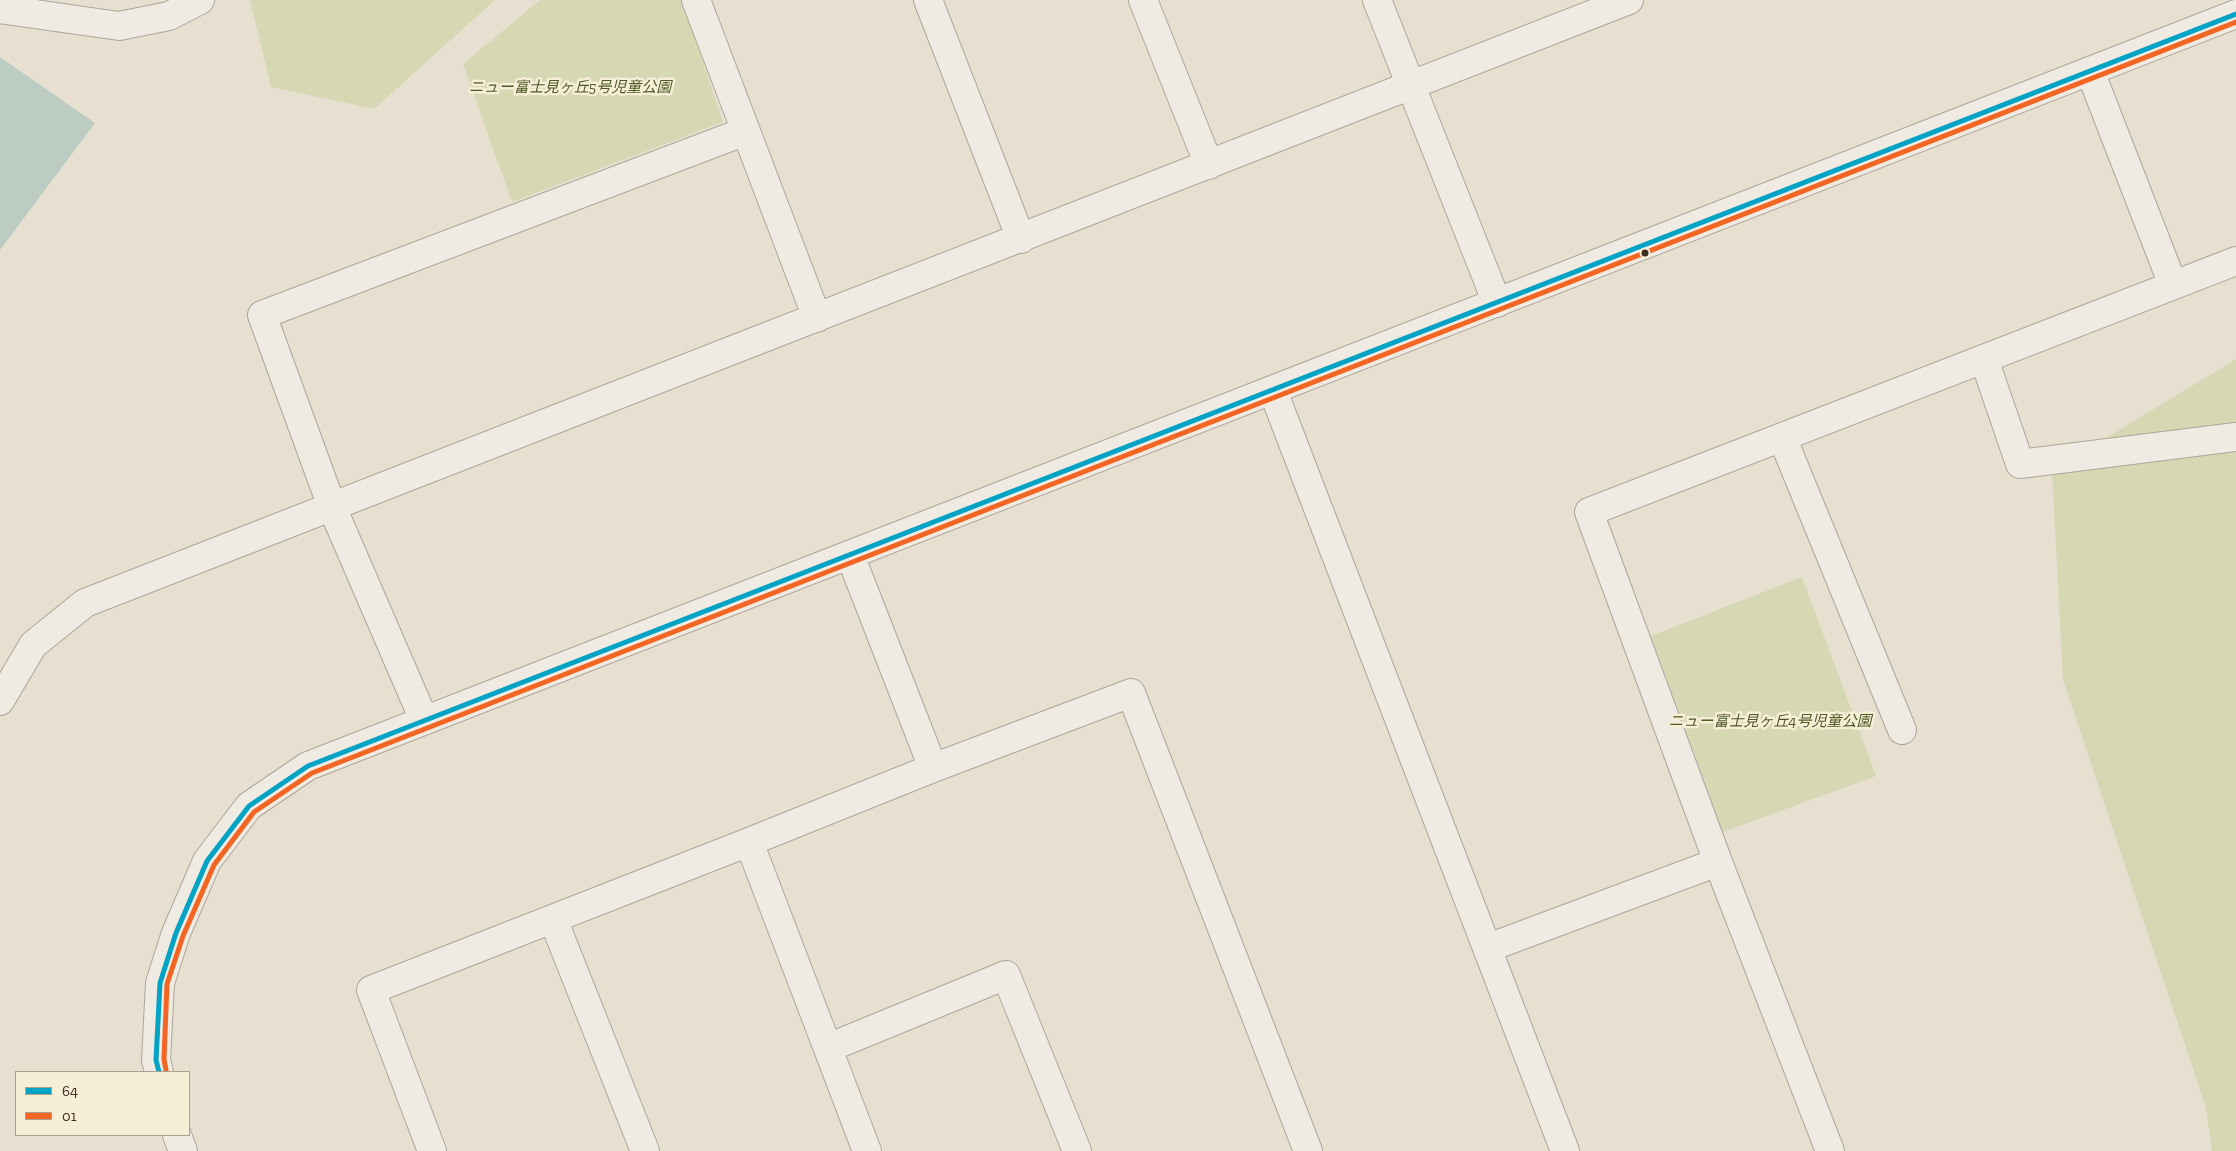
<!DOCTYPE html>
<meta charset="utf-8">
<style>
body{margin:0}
#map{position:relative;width:2236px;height:1151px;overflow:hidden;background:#e7e0d1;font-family:"Zilla Slab",serif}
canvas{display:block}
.legend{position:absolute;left:15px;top:1071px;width:175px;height:65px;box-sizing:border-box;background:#f7eed8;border:1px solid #ada18e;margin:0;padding:6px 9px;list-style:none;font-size:15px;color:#3d2e20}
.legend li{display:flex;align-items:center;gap:10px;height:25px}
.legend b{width:25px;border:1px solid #ada18e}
</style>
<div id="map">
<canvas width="2236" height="1151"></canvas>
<ul class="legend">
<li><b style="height:6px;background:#03a3c5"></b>64</li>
<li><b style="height:6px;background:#f26522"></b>01</li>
</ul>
</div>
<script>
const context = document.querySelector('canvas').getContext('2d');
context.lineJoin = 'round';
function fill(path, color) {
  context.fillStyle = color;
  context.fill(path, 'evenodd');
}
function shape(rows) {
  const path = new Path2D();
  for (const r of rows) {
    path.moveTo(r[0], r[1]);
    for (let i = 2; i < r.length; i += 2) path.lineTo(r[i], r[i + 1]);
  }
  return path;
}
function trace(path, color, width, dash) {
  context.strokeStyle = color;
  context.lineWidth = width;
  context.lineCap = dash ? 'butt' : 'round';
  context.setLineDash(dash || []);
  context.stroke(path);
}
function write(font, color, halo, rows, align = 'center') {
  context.font = font + ' "Zilla Slab","Noto Sans JP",serif';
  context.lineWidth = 5;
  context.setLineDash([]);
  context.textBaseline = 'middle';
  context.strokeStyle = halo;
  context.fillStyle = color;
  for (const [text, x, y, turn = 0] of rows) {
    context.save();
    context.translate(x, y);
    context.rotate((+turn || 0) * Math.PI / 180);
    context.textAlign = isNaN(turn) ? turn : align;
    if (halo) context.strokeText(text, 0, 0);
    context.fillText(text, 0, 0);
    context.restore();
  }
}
fill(shape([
 [250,0,495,0,374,109,271,87],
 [540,0,682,0,723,122,512,202,463,64],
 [2236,359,2236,1151,2212,1151,2206,1108,2063,680,2052,471],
 [1802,577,1876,776,1723,832,1651,636]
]), '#d6d7b3');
fill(shape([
 [0,57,95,123,0,250]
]), '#bcccc2');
const minor = shape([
 [696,0,817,318],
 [928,0,1021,239],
 [1143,0,1209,165],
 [1377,0,1497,303],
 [0,9,119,26,169,16,200,0],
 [2090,71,2173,285],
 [1984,359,2020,464,2236,437],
 [1782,437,1902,730],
 [850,555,933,768],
 [0,701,33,645,85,603,1629,0],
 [424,720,332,507,262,315,746,131],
 [749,842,867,1151],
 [553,919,645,1151],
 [1488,948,1718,862],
 [828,1048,1006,975,1077,1151],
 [432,1151,371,990,749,842,933,768,1131,693,1308,1151],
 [1830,1151,1718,862,1589,512,2236,261]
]);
const tertiary = shape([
 [1273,391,1565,1151],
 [159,1072,156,1060,160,983,176,933,207,861,249,806,308,766,2236,14],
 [177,1135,183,1151]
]);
trace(minor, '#ada599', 30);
trace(tertiary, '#ada599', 30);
trace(minor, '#efebe3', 28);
trace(tertiary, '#efebe3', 28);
trace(shape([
 [159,1072,156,1060,160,983,176,933,207,861,249,806,308,766,2236,14]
]), '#03a3c5', 5);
trace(shape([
 [166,1070,164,1059,167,984,183,936,214,865,254,812,312,773,2236,22]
]), '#f26522', 5);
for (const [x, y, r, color] of [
 [1645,253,4.5,"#3d2e20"]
]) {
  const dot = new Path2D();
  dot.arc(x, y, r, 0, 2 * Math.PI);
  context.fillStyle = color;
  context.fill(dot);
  trace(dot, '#f7eed8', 2);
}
write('italic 15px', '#4d5a26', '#f7eed8', [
 ["ニュー富士見ヶ丘5号児童公園",570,88],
 ["ニュー富士見ヶ丘4号児童公園",1770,722]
]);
</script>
